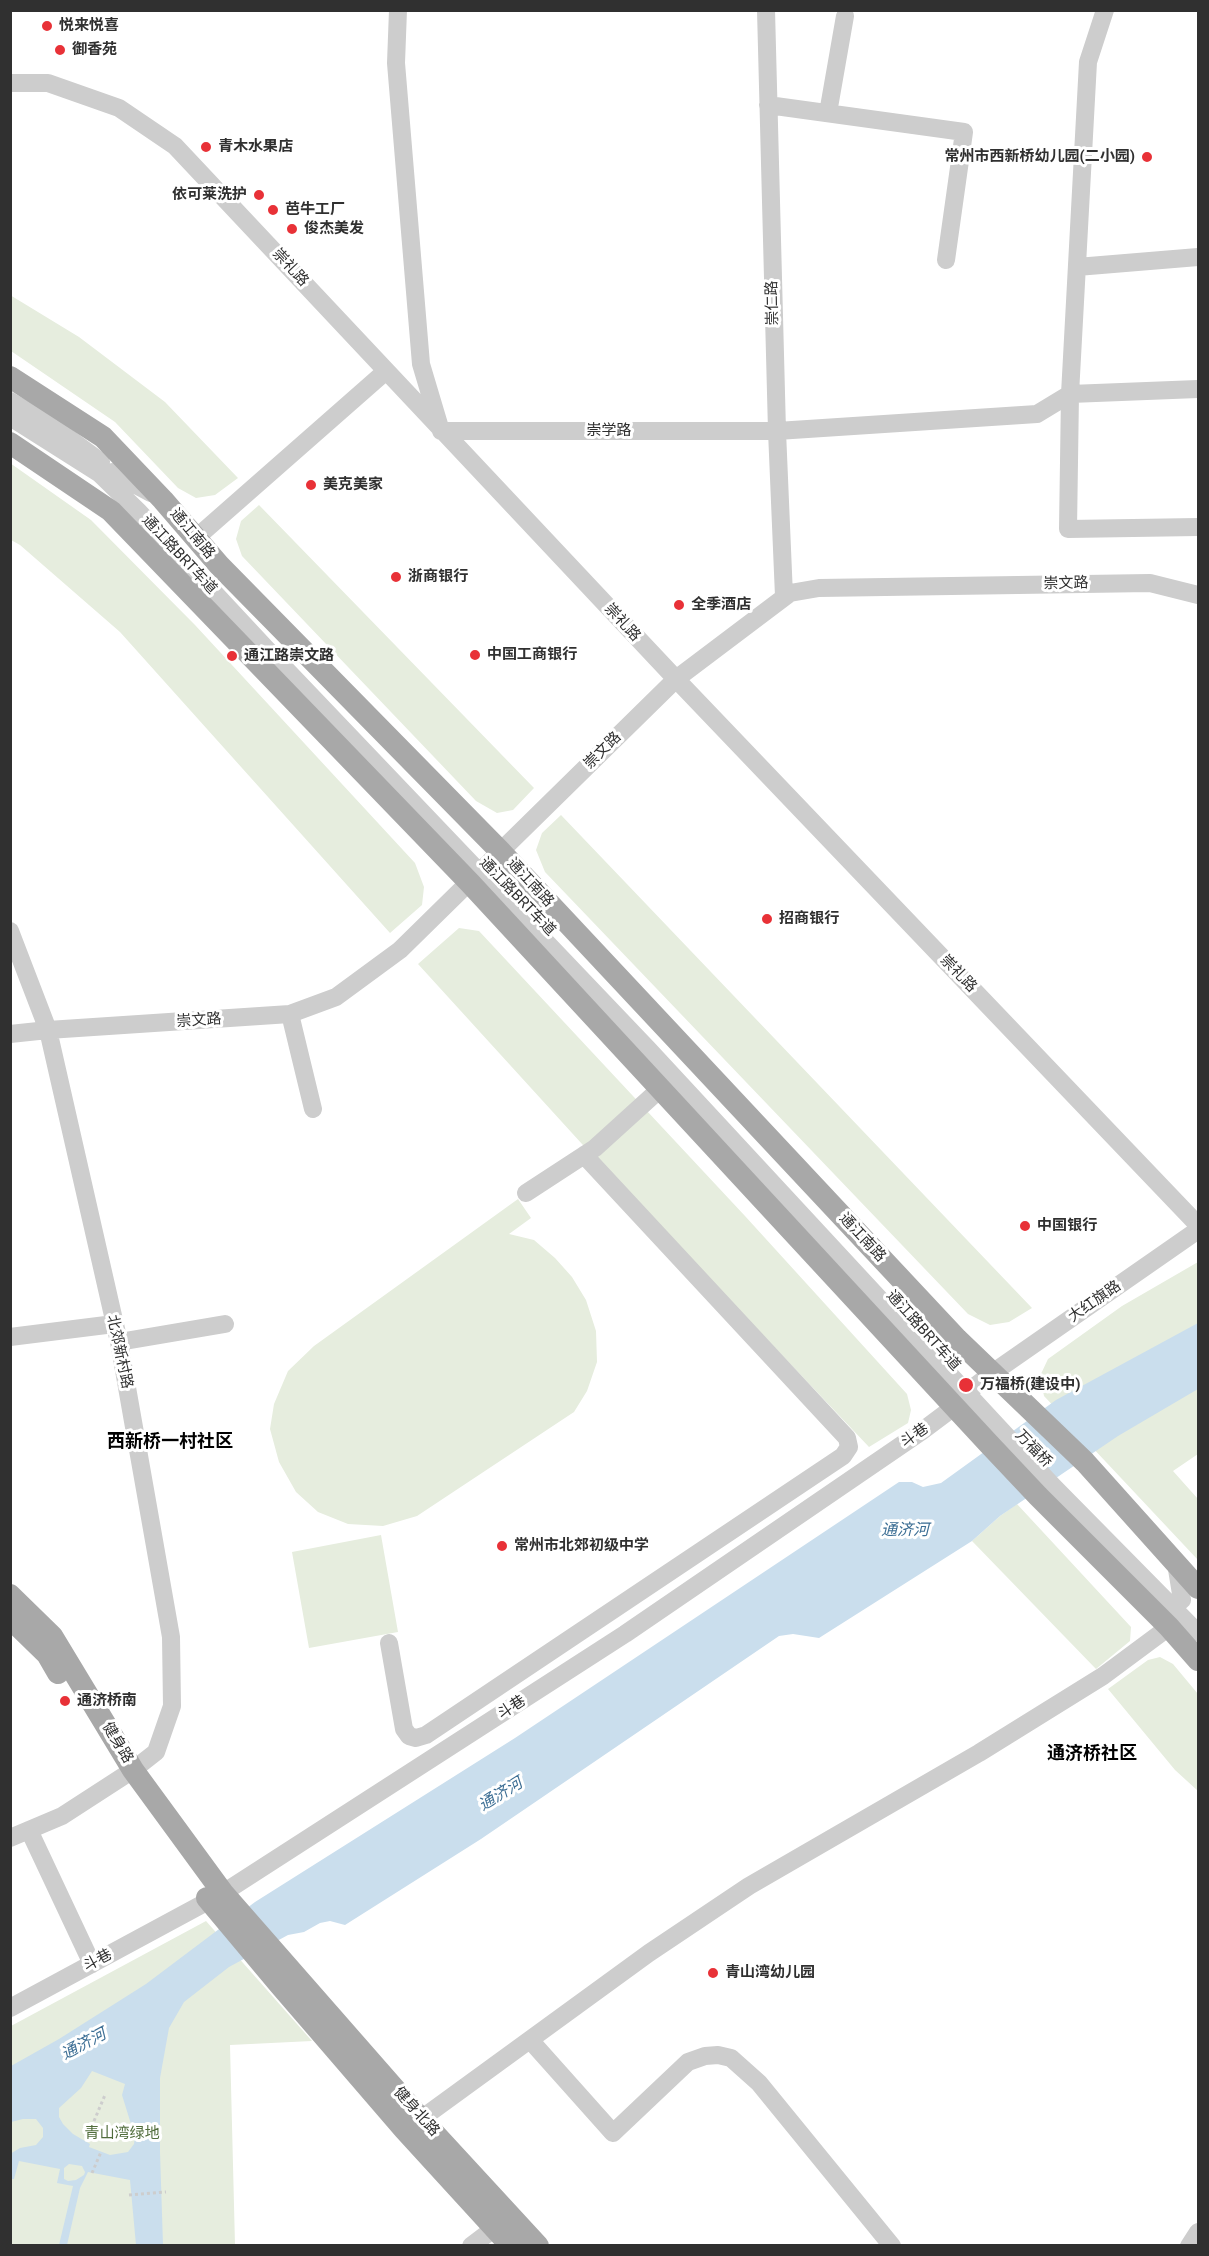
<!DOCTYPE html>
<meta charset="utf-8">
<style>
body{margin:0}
#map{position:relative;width:1209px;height:2256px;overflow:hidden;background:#fff;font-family:Roboto,sans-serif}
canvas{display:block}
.frame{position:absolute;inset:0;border:12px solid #303030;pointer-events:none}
</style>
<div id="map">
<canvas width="1209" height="2256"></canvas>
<div class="frame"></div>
</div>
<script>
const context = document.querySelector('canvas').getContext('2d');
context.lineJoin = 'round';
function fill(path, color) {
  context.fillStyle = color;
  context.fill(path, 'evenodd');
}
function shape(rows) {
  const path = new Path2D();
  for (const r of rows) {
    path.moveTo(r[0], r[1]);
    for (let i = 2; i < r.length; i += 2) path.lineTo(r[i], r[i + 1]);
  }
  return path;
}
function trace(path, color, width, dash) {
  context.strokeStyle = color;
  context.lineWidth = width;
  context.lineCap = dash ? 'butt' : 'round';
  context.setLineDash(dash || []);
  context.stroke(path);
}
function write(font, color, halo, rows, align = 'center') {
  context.font = font + ' Roboto,"Noto Sans SC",sans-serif';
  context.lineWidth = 6;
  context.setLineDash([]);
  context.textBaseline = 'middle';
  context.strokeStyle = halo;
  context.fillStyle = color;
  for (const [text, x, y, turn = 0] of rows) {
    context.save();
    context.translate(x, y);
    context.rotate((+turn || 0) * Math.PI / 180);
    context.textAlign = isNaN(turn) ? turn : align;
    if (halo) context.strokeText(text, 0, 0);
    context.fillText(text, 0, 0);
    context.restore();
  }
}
fill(shape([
 [10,295,79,337,165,402,238,478,215,495,196,498,178,488,115,422,11,351],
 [10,463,91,520,195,625,415,863,424,887,422,905,390,933,120,632,20,545,11,540],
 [259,505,534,788,513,810,497,813,476,801,242,556,236,539,241,521],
 [561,815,1032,1308,1009,1322,990,1325,968,1314,545,872,536,850,542,833],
 [459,928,479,931,745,1216,907,1394,911,1410,908,1423,869,1447,582,1144,418,964],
 [518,1199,531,1218,509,1234,534,1240,555,1258,572,1277,586,1300,596,1331,597,1362,587,1391,574,1412,417,1516,383,1526,348,1524,318,1512,296,1492,279,1462,270,1429,274,1404,288,1371,314,1346],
 [1198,1262,1198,1454,1173,1471,1198,1499,1198,1560,1044,1396,1040,1376,1048,1359,1122,1306],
 [1017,1504,1131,1627,1130,1641,1096,1669,972,1541,1000,1516],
 [381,1535,398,1632,309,1648,292,1552],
 [1160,1657,1173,1664,1198,1694,1198,1791,1175,1770,1108,1689,1148,1660],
 [206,1921,312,2041,230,2045,235,2245,11,2246,11,2026]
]), '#e6edde');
fill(shape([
 [1198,1323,1198,1389,1118,1436,1000,1516,972,1541,819,1638,793,1634,779,1636,481,1839,345,1925,330,1921,320,1923,304,1932,288,1935,229,1967,184,2002,169,2028,160,2078,160,2152,163,2245,136,2245,130,2180,88,2172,80,2188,67,2245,59,2245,73,2186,57,2183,60,2169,19,2161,14,2179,11,2179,10,2154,20,2148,36,2145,43,2137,43,2128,36,2119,23,2119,11,2122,11,2066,59,2039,146,1984,255,1902,515,1738,899,1482,912,1482,923,1487,941,1483,1056,1400],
 [92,2071,125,2084,122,2095,135,2137,134,2144,128,2152,110,2155,89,2147,90,2144,73,2134,63,2124,59,2117,59,2108,81,2088],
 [69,2164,82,2166,85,2172,84,2175,76,2180,68,2181,64,2179,64,2168]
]), '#cadeed');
trace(shape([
 [94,2121,105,2095],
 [92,2173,101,2152],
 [129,2195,166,2192]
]), '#cdcdcd', 3, [3, 3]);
trace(shape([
 [398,10,396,63,421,364,441,431,777,431,1037,414,1070,394,1198,389],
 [766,10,777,431,784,596],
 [1105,10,1088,62,1070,394,1068,529,1198,527],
 [10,83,48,83,119,108,175,146,676,679,1198,1225],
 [768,105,964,132,946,260],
 [828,113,845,16],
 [1077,267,1198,257],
 [10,401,51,425,101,462],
 [10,417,100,474,138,511,274,657,648,1049,1054,1487,1198,1633],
 [112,472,151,493],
 [196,538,386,371],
 [10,931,48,1030,119,1342,171,1637,172,1706,156,1752,133,1770,62,1816,10,1838],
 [290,1014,313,1109],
 [10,1034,48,1030,290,1014,336,997,400,950,676,679,790,593,819,588,1150,583,1198,595],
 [526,1193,595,1148,660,1089],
 [10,1337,114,1324],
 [119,1342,225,1324],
 [1176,1563,1182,1600],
 [389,1643,404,1729,409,1736,416,1738,426,1735,843,1456,849,1447,847,1438,584,1155],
 [29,1830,92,1964],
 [10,2008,223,1893,625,1634,922,1431,954,1407,974,1387,991,1374,1198,1230],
 [530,2040,613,2133,688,2062,705,2056,718,2055,731,2058,759,2083,892,2246],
 [421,2119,649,1953,749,1886,979,1753,1103,1676,1169,1627],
 [471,2246,504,2221],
 [1189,2246,1198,2232]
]), '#cdcdcd', 18);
trace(shape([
 [10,377,103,437,163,500,219,565,501,852,957,1339,1085,1462,1198,1588],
 [10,443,111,511,470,883,989,1444,1038,1496,1169,1627,1198,1660],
 [10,1595,52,1636,133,1770,223,1893,421,2119,538,2246],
 [10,1618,47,1654,58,1673],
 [207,1898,279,1984,404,2129,511,2246]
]), '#a8a8a8', 22);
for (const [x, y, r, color] of [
 [47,26,6,"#e83137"],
 [60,50,6,"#e83137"],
 [206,147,6,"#e83137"],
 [1147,157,6,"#e83137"],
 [259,195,6,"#e83137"],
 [273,210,6,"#e83137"],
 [292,229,6,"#e83137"],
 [311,485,6,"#e83137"],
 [396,577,6,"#e83137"],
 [679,605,6,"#e83137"],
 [475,655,6,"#e83137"],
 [232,656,6,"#e83137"],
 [767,919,6,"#e83137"],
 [1025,1226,6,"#e83137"],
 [966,1385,8,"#e83137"],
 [502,1546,6,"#e83137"],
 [65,1701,6,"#e83137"],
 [713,1973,6,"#e83137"]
]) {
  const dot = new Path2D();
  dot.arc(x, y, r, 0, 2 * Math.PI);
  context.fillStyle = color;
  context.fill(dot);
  trace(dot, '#fff', 2);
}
write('bold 15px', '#303030', '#fff', [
 ["悦来悦喜",59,26],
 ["御香苑",72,50],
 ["青木水果店",218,147],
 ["常州市西新桥幼儿园(二小园)",1135,157,"right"],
 ["依可莱洗护",247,195,"right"],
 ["芭牛工厂",285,210],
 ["俊杰美发",304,229],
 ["美克美家",323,485],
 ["浙商银行",408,577],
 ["全季酒店",691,605],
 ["中国工商银行",487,655],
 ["通江路崇文路",244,656],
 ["招商银行",779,919],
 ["中国银行",1037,1226],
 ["万福桥(建设中)",980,1385],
 ["常州市北郊初级中学",514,1546],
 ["通济桥南",77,1701],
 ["青山湾幼儿园",725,1973]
], 'left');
write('15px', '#303030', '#fff', [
 ["崇礼路",290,268,47],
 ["崇仁路",773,303,-91],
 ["崇学路",609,431],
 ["通江南路",192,534,50],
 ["通江路BRT车道",179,555,47],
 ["崇文路",1066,584,-1],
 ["崇礼路",622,623,47],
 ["崇文路",603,751,-45],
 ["通江南路",530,883,47],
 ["通江路BRT车道",517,897,46],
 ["崇礼路",958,974,46],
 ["崇文路",199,1021,-4],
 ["通江南路",862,1238,47],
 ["大红旗路",1095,1302,-35],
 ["通江路BRT车道",923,1331,48],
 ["北郊新村路",119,1352,78],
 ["斗巷",915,1436,-35],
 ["万福桥",1033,1449,46],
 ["斗巷",512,1708,-33],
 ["健身路",117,1743,59],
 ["斗巷",98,1961,-28],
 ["健身北路",416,2112,48]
]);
write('15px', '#516d3c', '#fff', [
 ["青山湾绿地",122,2134]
]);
write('italic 16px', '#3c6e94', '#fff', [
 ["通济河",905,1531],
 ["通济河",501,1795,-32],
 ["通济河",84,2045,-28]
]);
write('bold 18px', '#000', '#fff', [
 ["西新桥一村社区",170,1442],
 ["通济桥社区",1092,1754]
]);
</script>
